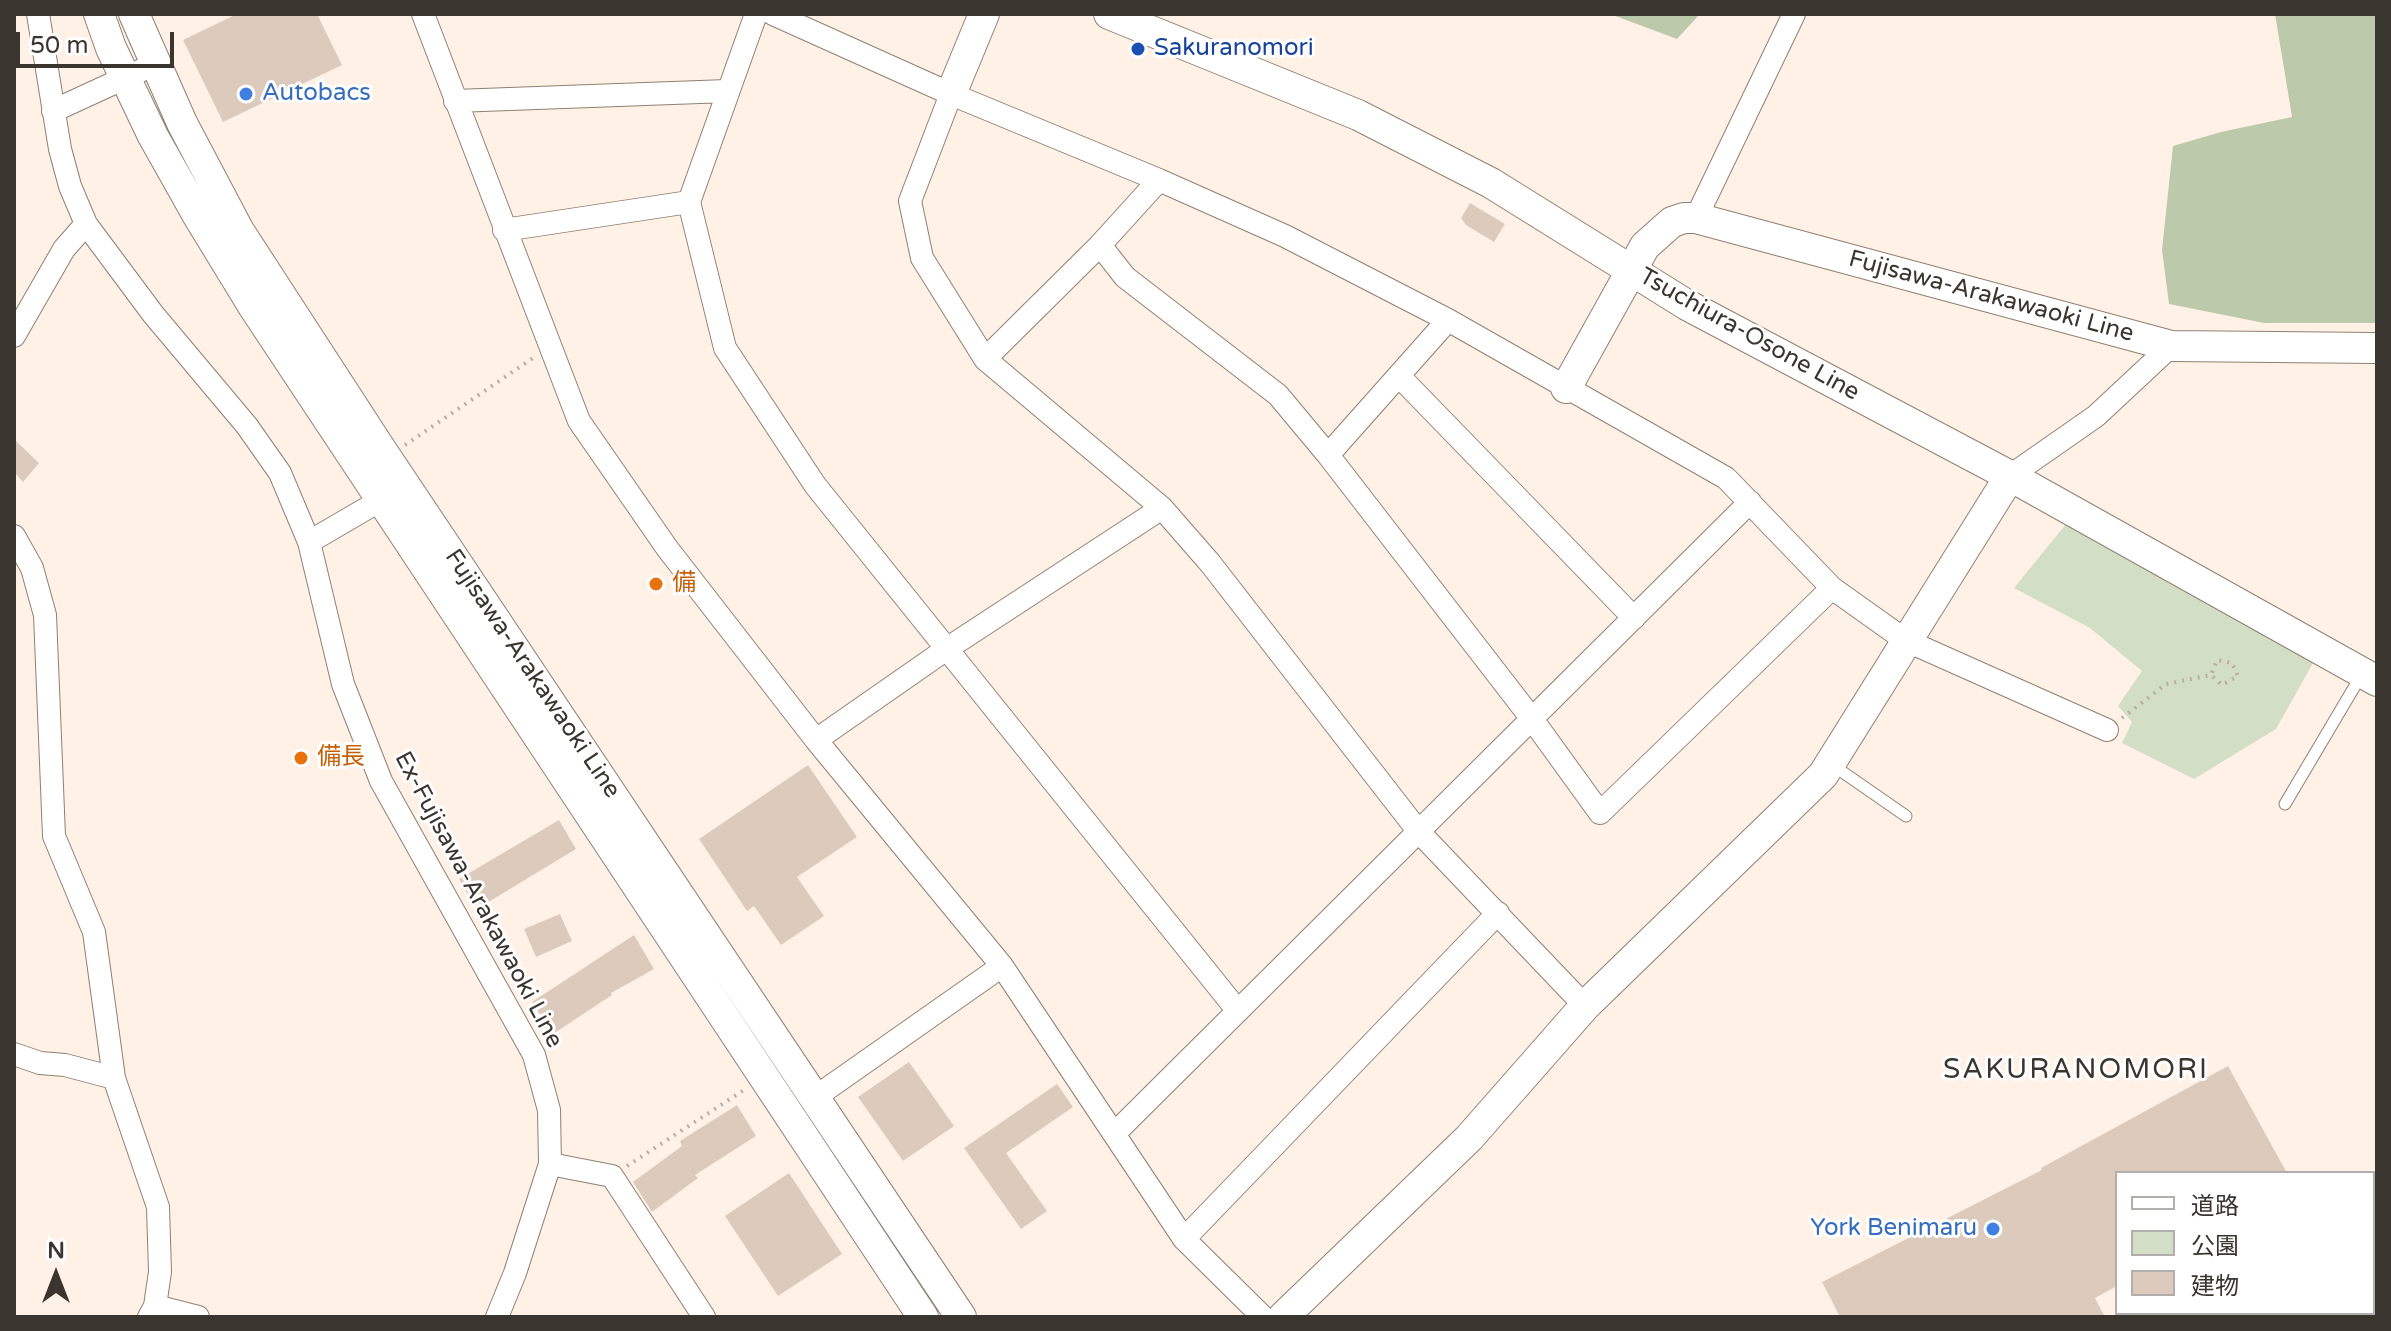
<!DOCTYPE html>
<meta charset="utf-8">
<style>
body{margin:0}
#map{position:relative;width:2391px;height:1331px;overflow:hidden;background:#fff1e5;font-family:"Varela Round","Noto Sans JP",sans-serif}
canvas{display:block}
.frame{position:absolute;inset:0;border:16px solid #3b352f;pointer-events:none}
.legend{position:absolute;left:2115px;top:1171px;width:260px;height:144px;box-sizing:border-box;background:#fff;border:2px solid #b1aeac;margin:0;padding:10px 14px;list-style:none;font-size:24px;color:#3b352f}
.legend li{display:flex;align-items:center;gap:16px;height:40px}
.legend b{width:40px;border:2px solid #b1aeac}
.north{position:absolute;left:16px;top:1235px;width:80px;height:80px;-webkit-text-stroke:6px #fff;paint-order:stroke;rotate:0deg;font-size:22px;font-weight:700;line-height:32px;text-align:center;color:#3b352f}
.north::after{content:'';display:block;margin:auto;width:28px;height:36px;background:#3b352f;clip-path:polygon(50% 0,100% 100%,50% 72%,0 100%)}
.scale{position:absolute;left:16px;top:32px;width:158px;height:36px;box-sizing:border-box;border:4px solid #3b352f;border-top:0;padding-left:10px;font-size:24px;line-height:28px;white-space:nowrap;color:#3b352f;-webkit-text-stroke:6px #fff;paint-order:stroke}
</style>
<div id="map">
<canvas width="2391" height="1331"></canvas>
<div class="frame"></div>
<ul class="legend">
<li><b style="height:10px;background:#fff"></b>道路</li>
<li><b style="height:22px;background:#d3dec7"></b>公園</li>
<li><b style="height:22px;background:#dccbbd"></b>建物</li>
</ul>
<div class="north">N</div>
<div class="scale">50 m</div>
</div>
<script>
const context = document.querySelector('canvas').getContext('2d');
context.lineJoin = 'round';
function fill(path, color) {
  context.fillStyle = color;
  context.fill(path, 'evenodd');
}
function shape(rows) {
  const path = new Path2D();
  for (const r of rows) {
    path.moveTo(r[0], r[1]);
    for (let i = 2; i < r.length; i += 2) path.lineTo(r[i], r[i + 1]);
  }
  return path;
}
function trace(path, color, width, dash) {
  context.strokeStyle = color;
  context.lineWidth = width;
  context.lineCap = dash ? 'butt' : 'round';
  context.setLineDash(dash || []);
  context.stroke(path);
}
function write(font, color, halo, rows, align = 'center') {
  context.font = font + ' "Varela Round","Noto Sans JP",sans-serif';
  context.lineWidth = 6;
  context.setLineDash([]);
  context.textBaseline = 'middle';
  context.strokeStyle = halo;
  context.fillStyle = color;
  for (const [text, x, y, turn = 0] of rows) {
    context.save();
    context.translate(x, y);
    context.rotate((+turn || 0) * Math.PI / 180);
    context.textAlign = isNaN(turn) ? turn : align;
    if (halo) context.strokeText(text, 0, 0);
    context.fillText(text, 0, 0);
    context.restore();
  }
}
fill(shape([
 [2066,524,2313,663,2276,729,2194,779,2122,743,2132,722,2118,706,2142,671,2090,628,2014,588]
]), '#d3dec7');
fill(shape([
 [1610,14,1700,14,1677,39],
 [2275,14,2377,14,2377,323,2264,323,2169,304,2162,250,2173,146,2221,132,2292,117]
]), '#bccaab');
fill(shape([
 [237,14,317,14,342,65,223,122,183,40],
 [1470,203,1505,224,1494,242,1466,225,1461,218],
 [14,439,39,463,23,482,14,472],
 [808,765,857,837,797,877,824,916,781,945,754,906,747,911,699,839],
 [559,820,576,849,477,909,459,879],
 [560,914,572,941,536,957,524,929],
 [634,935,654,969,611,993,612,995,553,1034,532,1002],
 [909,1062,954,1126,903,1161,858,1097],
 [2228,1066,2287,1173,2117,1173,2117,1286,2095,1298,2105,1317,1840,1317,1822,1282,2042,1170,2041,1168],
 [1057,1084,1073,1107,1006,1153,1047,1211,1021,1229,964,1148],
 [737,1105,756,1136,695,1175,698,1178,652,1212,633,1182,682,1146,680,1141],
 [789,1173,842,1254,778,1296,725,1216]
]), '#dccbbd');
const lane = shape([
 [1831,764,1906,816],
 [2285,804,2362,674]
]);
const street = shape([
 [38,14,60,149,70,186,86,224,153,314,247,426,280,473,309,542],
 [423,14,579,421,667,548,816,740,1002,966,1184,1239,1263,1317],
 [756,14,689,202,725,348,815,485,1238,1011],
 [773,14,951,94,1159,180,1285,236,1448,320,1726,478,1832,588,1905,640,2107,730],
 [951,94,910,201,922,258,985,359,1162,508,1210,563,1419,832,1585,1006],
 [455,101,727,91],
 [53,111,155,64],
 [1696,218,1794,14],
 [504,230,689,202],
 [1100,245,1125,277,1278,395,1328,455,1532,719,1600,813,1832,588],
 [14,336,64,249,86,224],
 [985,359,1100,245,1159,180],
 [1399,376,1634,618],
 [1328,455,1448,320],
 [2010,476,2096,416,2171,346],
 [381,500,309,542,343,684,381,781,534,1055,549,1110,550,1164,515,1273,497,1317],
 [14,536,32,568,45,615,54,836,94,932,114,1078,158,1207,160,1272,155,1306,149,1317],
 [816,740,948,648,1162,508],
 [14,1054,40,1063,65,1065,114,1078],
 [814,1098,1002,966],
 [1114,1134,1750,502],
 [550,1164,612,1176,704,1317],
 [1184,1239,1498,913],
 [155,1306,198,1317]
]);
const secondary = shape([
 [99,14,111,48,153,136,198,216,253,306,923,1317],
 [134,14,182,123,239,231,378,445,961,1317],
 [1109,14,1358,115,1491,183,1687,305,2010,476,2377,681],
 [951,94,984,14],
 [1566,388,1645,246,1672,222,1684,218,1696,218,2171,346,2377,348],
 [1283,1317,1469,1138,1585,1006,1823,775,2010,476]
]);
trace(lane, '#8f8072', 13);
trace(street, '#8f8072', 24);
trace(secondary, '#8f8072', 32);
trace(shape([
 [405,445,533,358],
 [2122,718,2166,684,2211,675,2217,660,2232,663,2238,676,2222,685,2211,675],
 [627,1166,744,1090]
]), '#b9aea4', 4, [2, 6]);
trace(lane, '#fff', 11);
trace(street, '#fff', 22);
trace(secondary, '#fff', 30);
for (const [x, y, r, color] of [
 [1138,49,8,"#1a4fb4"],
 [246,94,8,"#3f7fe0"],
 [656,584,8,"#e8710a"],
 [301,758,8,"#e8710a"],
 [1993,1229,8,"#3f7fe0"]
]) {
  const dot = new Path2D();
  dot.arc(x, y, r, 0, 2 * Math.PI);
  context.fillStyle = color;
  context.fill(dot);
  trace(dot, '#fff', 3);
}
write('24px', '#164399', '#fff', [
 ["Sakuranomori",1154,49]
], 'left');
write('24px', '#366cbe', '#fff', [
 ["Autobacs",262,94],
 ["York Benimaru",1977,1229,"right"]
], 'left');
write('24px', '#3b352f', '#fff', [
 ["Fujisawa-Arakawaoki Line",1991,297,15],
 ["Tsuchiura-Osone Line",1749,335,29],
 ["Fujisawa-Arakawaoki Line",532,674,56],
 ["Ex-Fujisawa-Arakawaoki Line",478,900,62]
]);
write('24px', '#c56008', '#fff', [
 ["備",672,584],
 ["備長",317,758]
], 'left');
context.letterSpacing = '2px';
write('28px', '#3b352f', '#fff', [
 ["SAKURANOMORI",2076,1071]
]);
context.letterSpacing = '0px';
</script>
